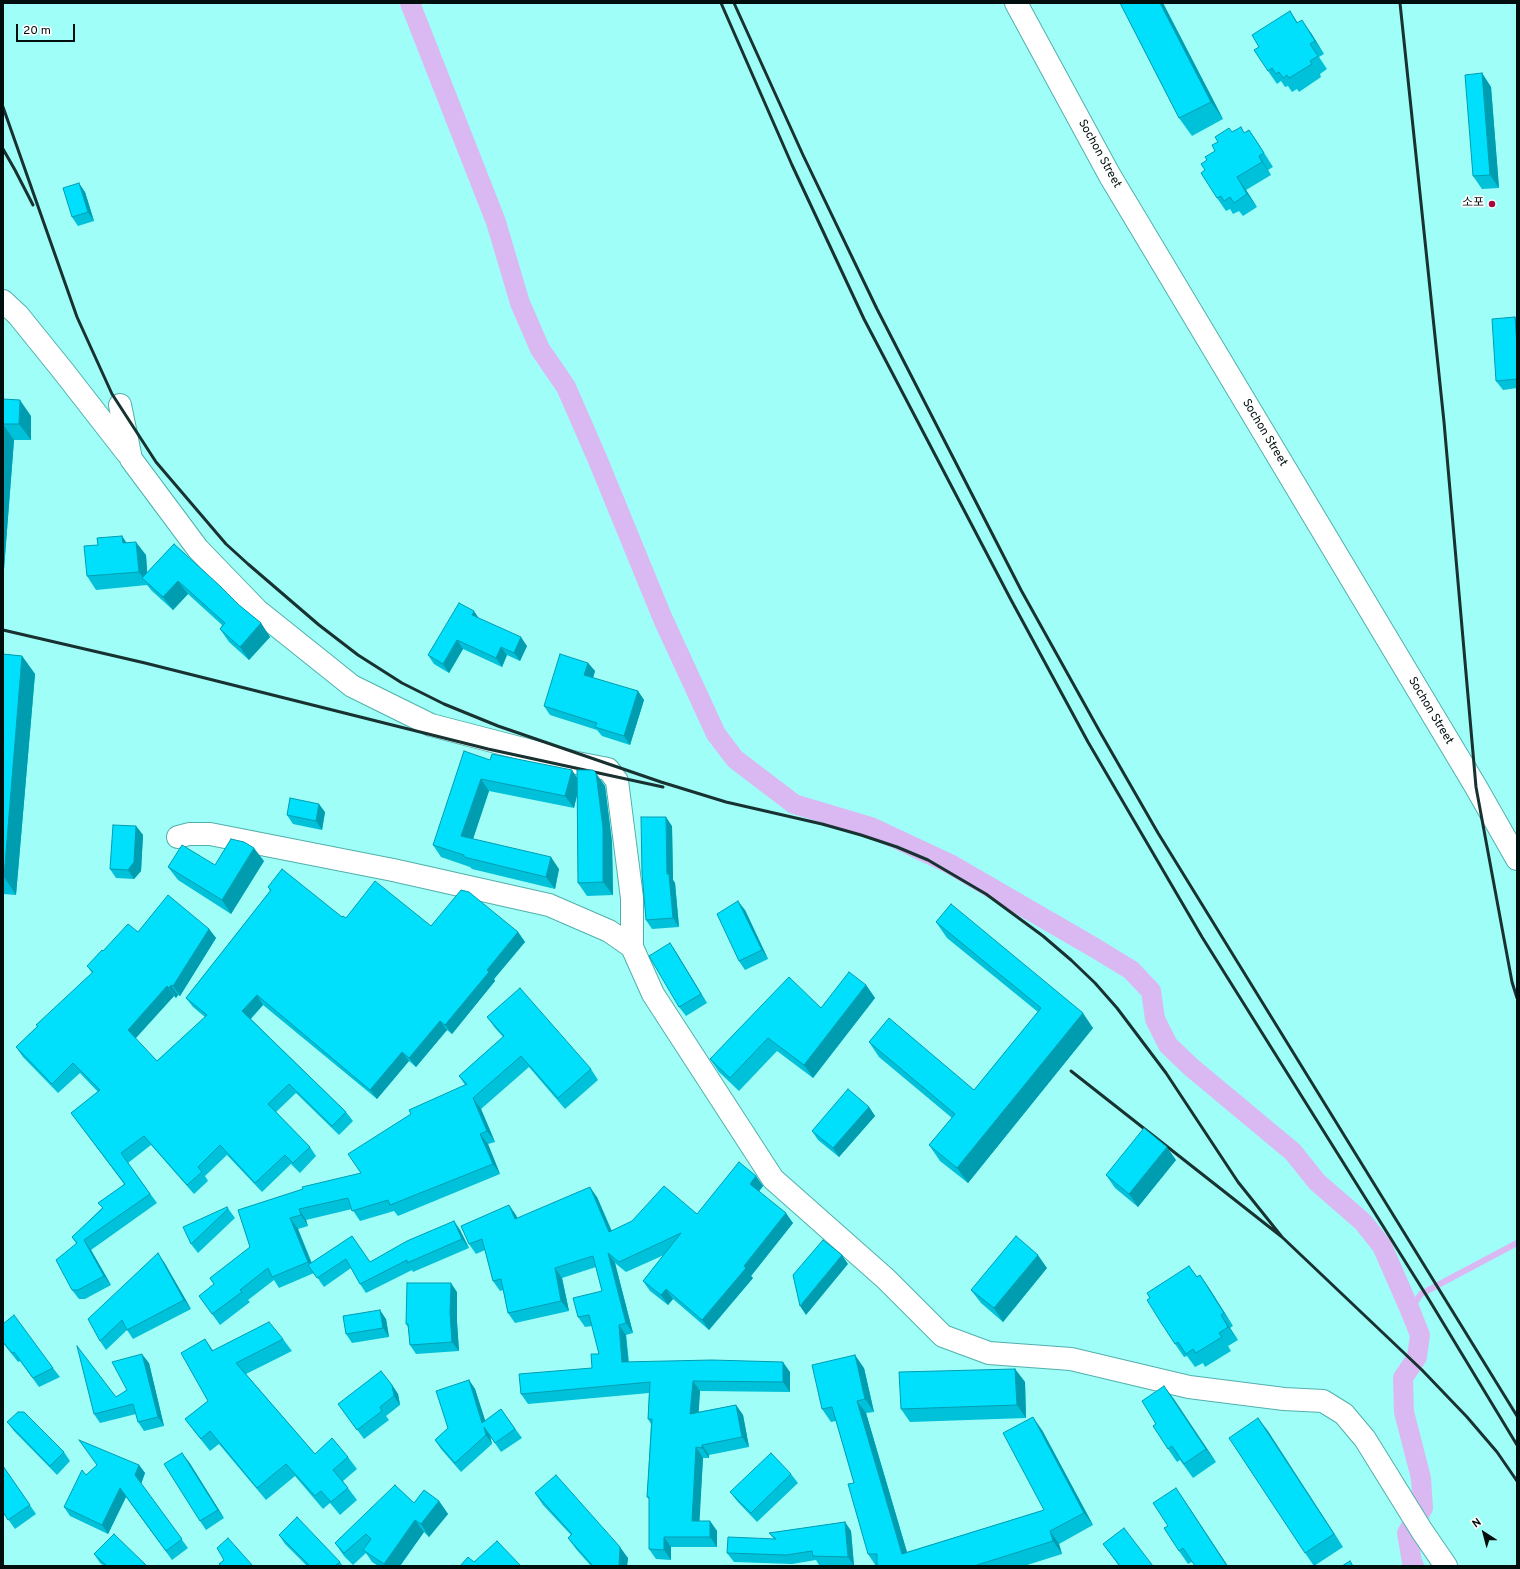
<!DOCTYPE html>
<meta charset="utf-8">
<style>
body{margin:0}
#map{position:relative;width:1520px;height:1569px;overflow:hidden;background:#a0fef9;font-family:Overpass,sans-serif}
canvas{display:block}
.frame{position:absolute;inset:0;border:4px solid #000f0e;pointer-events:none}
.north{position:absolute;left:1464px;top:1513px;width:40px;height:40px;-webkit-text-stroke:3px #fff;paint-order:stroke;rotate:324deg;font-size:11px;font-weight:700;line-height:16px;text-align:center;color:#000f0e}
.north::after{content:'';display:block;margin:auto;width:14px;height:18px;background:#000f0e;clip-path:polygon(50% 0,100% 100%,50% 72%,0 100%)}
.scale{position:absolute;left:16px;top:24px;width:59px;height:18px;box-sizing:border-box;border:2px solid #000f0e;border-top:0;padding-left:5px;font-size:12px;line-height:14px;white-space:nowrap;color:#000f0e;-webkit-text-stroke:3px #fff;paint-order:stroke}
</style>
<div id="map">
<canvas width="1520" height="1569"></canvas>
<div class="frame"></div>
<div class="north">N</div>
<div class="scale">20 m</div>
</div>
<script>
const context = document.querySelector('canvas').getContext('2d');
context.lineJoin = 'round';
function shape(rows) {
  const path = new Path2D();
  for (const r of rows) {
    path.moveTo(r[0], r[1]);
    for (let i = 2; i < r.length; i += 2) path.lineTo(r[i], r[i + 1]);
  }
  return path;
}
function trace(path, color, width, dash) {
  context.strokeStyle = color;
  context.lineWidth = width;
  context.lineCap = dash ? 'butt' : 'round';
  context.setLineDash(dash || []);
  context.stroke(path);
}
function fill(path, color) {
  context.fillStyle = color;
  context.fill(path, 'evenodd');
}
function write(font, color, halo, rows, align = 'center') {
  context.font = font + ' Overpass,"Noto Sans KR",sans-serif';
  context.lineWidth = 3.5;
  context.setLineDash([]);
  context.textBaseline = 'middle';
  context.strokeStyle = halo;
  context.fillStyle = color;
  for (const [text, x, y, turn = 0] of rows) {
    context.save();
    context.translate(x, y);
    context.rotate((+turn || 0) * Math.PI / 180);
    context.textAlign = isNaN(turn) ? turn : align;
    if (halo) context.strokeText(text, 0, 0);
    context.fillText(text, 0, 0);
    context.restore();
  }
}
trace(shape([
 [1410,1310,1421,1294,1517,1243]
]), '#dab9f2', 6);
trace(shape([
 [410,3,496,222,520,303,540,349,566,387,597,458,663,619,716,734,735,759,794,804,871,827,950,864,1095,948,1131,970,1151,991,1155,1019,1168,1045,1191,1067,1293,1152,1317,1182,1363,1222,1382,1246,1410,1310,1420,1335,1417,1357,1403,1378,1404,1412,1421,1478,1423,1508,1407,1533,1412,1562,1414,1566]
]), '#dab9f2', 20);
const minor = shape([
 [3,301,18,315,64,372,127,453],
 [120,405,131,459,198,549,257,610,352,686,431,725,577,763,608,769,617,781,632,898,632,947,653,994,773,1179,886,1279,943,1336,989,1353,1071,1359,1189,1387,1284,1399,1323,1401,1344,1414,1365,1439,1422,1531,1446,1566],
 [178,837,189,834,210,834,393,870,549,905,609,931,632,947]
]);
const major = shape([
 [1016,3,1110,176,1476,787,1517,859]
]);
trace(minor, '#51b0ab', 24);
trace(major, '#51b0ab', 24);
trace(minor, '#fff', 22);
trace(major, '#fff', 22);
trace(shape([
 [721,3,792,165,864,319,1010,598,1088,742,1202,937,1428,1298,1517,1445],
 [734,3,803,155,877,309,1021,590,1100,732,1158,833,1517,1416],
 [1400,3,1444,422,1476,787,1512,982,1517,998],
 [3,107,77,317,112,394,156,462,226,544,248,564,319,625,358,655,402,683,444,704,498,726,661,782,726,802,822,824,861,835,897,847,928,860,986,894,1043,936,1071,960,1095,983,1117,1008,1166,1073,1238,1182,1282,1237],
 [3,149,15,170,33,205],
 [3,630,145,663,488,749,663,787],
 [1071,1071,1282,1237,1422,1370,1467,1417,1497,1452,1517,1481]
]), '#173230', 3);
fill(shape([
 [1120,3,1163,3,1223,119,1192,136,1179,118],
 [1290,11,1298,23,1311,33,1324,54,1319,57,1327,69,1320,74,1321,77,1299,92,1297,89,1292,92,1288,86,1285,87,1281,81,1277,84,1268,71,1259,47],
 [1482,73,1491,87,1499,188,1482,189,1473,176],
 [1249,130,1258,143,1273,167,1268,170,1271,175,1246,190,1257,207,1243,216,1239,211,1233,214,1230,209,1226,211,1217,198,1205,170,1207,160,1232,132,1244,133],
 [85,192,94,221,78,226,72,217],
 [1517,320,1517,388,1503,390,1496,381],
 [3,399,31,416,31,440,14,440,3,582],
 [122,536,126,542,146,555,147,573,174,544,239,605,261,623,270,637,249,660,229,642,220,629,222,625,188,594,173,610,152,591,147,585,96,590,87,576,98,545],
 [478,618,527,646,520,661,507,655,502,667,463,649,449,673,434,664,428,655],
 [3,654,22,656,35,674,16,895,3,894],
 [588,663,595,671,593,678,638,691,644,700,630,745,602,736,597,730,550,715,544,706],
 [490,760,577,778,605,786,612,842,613,895,587,896,578,883,577,795,574,808,489,791,473,839,559,869,555,889,472,869,470,867,441,857,433,845],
 [325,812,322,830,293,824,287,815],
 [136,826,143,835,141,871,134,879,116,878,110,869],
 [672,826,673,880,675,883,679,927,652,929,646,920],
 [264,861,231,914,178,880,168,867,215,865],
 [268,887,346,918,431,926,518,932,525,942,494,979,495,981,452,1034,447,1030,416,1067,409,1061,377,1099,263,1005,251,1019,346,1112,353,1121,339,1135,296,1093,276,1112,310,1147,316,1156,300,1173,291,1164,262,1192,227,1155,205,1176,208,1181,194,1194,151,1145,128,1163,157,1203,91,1250,111,1285,85,1299,79,1299,72,1290,76,1243,72,1237,102,1208,124,1184,71,1113,98,1092,80,1073,58,1093,23,1057,16,1047,92,973,87,966,103,951,138,932,209,929,216,938,180,996,178,995,176,998,174,996,135,1039,157,1061,205,1017,193,1007,186,998,270,891],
 [745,910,768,959,745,970,739,961],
 [936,922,1093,1028,968,1183,940,1161,929,1145,952,1118,879,1057,869,1042,974,1090,1038,1012,947,938],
 [670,943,676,952,707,1003,686,1016,679,1007],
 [866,985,875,998,813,1078,777,1051,739,1091,719,1072,710,1059,821,1008],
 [487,1017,591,1069,598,1080,565,1109,529,1067,481,1109,495,1142,488,1144,500,1174,398,1216,394,1211,360,1221,352,1209,306,1220,308,1226,298,1229,312,1263,352,1236,370,1262,454,1221,460,1230,469,1248,413,1272,412,1270,366,1293,360,1284,351,1268,324,1287,314,1273,279,1288,274,1280,248,1300,250,1302,220,1325,199,1296,214,1284,250,1247,238,1210,361,1173,465,1085,459,1076,503,1037,495,1028],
 [869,1107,875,1116,839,1157,818,1140,812,1131],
 [1176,1160,1138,1207,1115,1188,1106,1175],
 [756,1176,763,1186,759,1191,793,1223,751,1276,753,1278,709,1330,673,1299,668,1305,650,1291,643,1281,664,1255,626,1272,615,1263,633,1333,626,1335,629,1362,790,1372,790,1392,700,1391,698,1412,736,1405,743,1415,749,1447,709,1455,709,1458,703,1458,699,1521,710,1521,717,1531,717,1547,671,1547,671,1560,656,1559,649,1549,649,1499,647,1497,651,1424,648,1419,649,1393,528,1404,521,1394,592,1368,599,1354,592,1326,585,1327,578,1317,602,1291,596,1267,562,1278,569,1311,515,1323,508,1313,503,1290,500,1291,493,1281,485,1250,476,1254,469,1244,516,1215,517,1218,597,1197,612,1231,697,1214],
 [227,1207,235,1218,198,1253,191,1244],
 [164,1262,191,1309,133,1339,127,1330,106,1350,100,1341],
 [1189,1266,1197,1277,1200,1275,1209,1288,1233,1326,1230,1328,1238,1340,1228,1346,1231,1351,1205,1367,1203,1363,1195,1367,1187,1356,1184,1357,1175,1344,1150,1298],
 [1047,1268,1003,1322,981,1303,971,1290],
 [457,1292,457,1322,459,1351,416,1354,410,1345,408,1327,406,1324],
 [386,1319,389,1337,352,1343,346,1334],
 [3,1324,53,1368,60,1377,39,1387,20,1361,18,1362,3,1343],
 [283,1339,292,1351,246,1374,315,1454,348,1457,357,1469,343,1481,348,1488,357,1500,340,1515,330,1503,323,1509,295,1476,266,1500,219,1444,210,1451,194,1431,185,1419,208,1401,213,1351],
 [149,1363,164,1426,144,1431,138,1422,136,1414,100,1423,94,1414,116,1397,127,1390],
 [864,1368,874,1412,866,1413,907,1552,1044,1510,1042,1430,1093,1525,1059,1544,1062,1554,1024,1566,876,1566,868,1554,854,1483,836,1421,831,1422,822,1409],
 [1015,1369,1025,1382,1026,1418,910,1422,901,1409],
 [469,1380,475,1389,485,1421,501,1409,522,1438,501,1452,490,1436,492,1444,461,1472,441,1449,435,1440,448,1428],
 [392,1385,398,1394,400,1405,386,1416,389,1420,364,1439,338,1404],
 [1164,1386,1216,1462,1193,1478,1180,1460,1177,1462,1168,1449,1156,1424],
 [1258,1418,1343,1547,1314,1566,1305,1553],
 [7,1422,64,1452,70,1461,57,1475,14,1431],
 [189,1462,224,1518,206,1530,200,1521],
 [139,1465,145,1473,141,1484,188,1548,172,1560,126,1497,108,1534,70,1516,64,1507,86,1475],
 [3,1466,36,1514,15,1529,3,1512],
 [791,1474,798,1483,757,1522,737,1501,730,1492],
 [535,1493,628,1558,627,1566,591,1566,576,1549,568,1538,571,1535,543,1505],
 [439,1501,448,1514,429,1537,424,1532,400,1566,378,1566,372,1562,366,1553,353,1565,344,1556,335,1543,414,1503],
 [1185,1501,1192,1562,1188,1564,1179,1551,1168,1526],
 [845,1522,851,1531,854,1566,819,1565,816,1560,792,1564,734,1562,727,1553,774,1539,769,1533],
 [279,1535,340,1562,343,1566,307,1566,285,1544],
 [1103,1544,1153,1566,1119,1566],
 [94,1554,147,1566,104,1566,100,1563]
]), '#00c1da');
fill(shape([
 [1160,3,1163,3,1223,119,1211,102],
 [1302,20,1311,33,1324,54,1315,41],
 [1482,73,1491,87,1499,188,1490,175],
 [1259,156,1268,170,1271,175,1262,162],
 [1237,177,1246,190,1257,207,1247,194],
 [79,183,85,192,94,221,88,212],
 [1515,317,1517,320,1517,347],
 [20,400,31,416,31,440,19,424],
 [3,424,14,440,3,582],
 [122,536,131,550,123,543],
 [136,542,146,555,148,583,144,579,139,572],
 [178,581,188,594,173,610,163,597],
 [474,611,480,620,472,615],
 [261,623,270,637,249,660,240,647],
 [521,637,527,646,520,661,514,653],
 [457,640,463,649,449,673,443,664],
 [501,647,507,655,502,667,496,658],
 [22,656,35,674,16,895,4,877],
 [588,663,595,671,591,684,584,675],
 [638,691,644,700,630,745,624,736],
 [572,770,580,782,574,808,565,796],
 [596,773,605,786,612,842,613,895,603,882],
 [481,779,489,791,470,848,461,836],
 [319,804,325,812,322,830,316,821],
 [666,817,672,826,673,880,675,883,679,927,673,918,667,874],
 [136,826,143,835,141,871,134,879,128,870],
 [254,848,264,861,231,914,222,900],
 [551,857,559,869,555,889,546,877],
 [738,901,745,910,768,959,762,950],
 [209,929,216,938,180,996,173,986],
 [518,932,525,942,494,979,495,981,452,1034,445,1025,487,970],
 [670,943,676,952,707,1003,701,994],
 [171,985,178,995,176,998,169,988],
 [866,985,875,998,813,1078,804,1065],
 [167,986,174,996,134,1040,128,1030],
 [257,995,263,1005,249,1020,242,1011],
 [1083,1013,1093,1028,968,1183,957,1168],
 [440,1021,447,1030,416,1067,409,1058],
 [402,1052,409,1061,377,1099,370,1090],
 [473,1098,481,1109,495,1142,487,1131],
 [869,1107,875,1116,839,1157,833,1148],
 [480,1134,488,1144,500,1174,493,1164],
 [1167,1147,1176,1160,1138,1207,1129,1194],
 [756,1176,763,1186,757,1194,750,1184],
 [590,1187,597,1197,616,1242,609,1232],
 [509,1205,516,1215,522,1229,515,1219],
 [299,1209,306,1220,308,1226,301,1215],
 [786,1213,793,1223,751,1276,753,1278,709,1330,702,1320],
 [290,1218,298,1229,315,1273,308,1262],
 [454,1221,460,1230,469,1248,462,1239],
 [84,1240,91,1250,111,1285,104,1276],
 [158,1253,164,1262,191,1309,184,1300],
 [608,1253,615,1263,633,1333,626,1323],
 [842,1255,848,1264,806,1315,800,1306],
 [1038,1255,1047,1268,1003,1322,994,1308],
 [555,1268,562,1278,569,1311,561,1301],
 [1200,1275,1209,1288,1233,1326,1224,1313],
 [451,1283,457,1292,457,1322,459,1351,452,1342,450,1313],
 [666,1289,673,1299,668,1305,661,1295],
 [380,1310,386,1319,389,1337,383,1328],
 [1221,1315,1230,1328,1238,1340,1228,1327],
 [619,1325,626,1335,629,1372,622,1362],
 [205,1339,214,1352,212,1351],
 [142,1354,149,1363,164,1426,158,1417],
 [855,1355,864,1368,874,1412,865,1399],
 [783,1362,790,1372,790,1392,783,1382],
 [1015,1369,1025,1382,1026,1418,1017,1405],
 [469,1380,475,1389,489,1432,482,1423],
 [693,1381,700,1391,698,1424,690,1414],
 [392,1385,398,1394,400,1405,394,1396],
 [1164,1386,1174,1399,1216,1462,1206,1449],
 [857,1401,866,1413,911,1566,902,1554],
 [736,1405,743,1415,749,1447,742,1437],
 [1033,1417,1042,1430,1093,1525,1084,1513],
 [1258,1418,1268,1431,1343,1547,1334,1534],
 [484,1427,490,1436,492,1444,486,1435],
 [702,1445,709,1455,709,1458,702,1448],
 [696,1447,703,1458,699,1531,692,1521],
 [182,1453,189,1462,224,1518,218,1510],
 [139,1465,145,1473,141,1484,135,1475],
 [120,1488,126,1497,108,1534,102,1525],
 [1176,1488,1185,1501,1228,1566,1227,1566],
 [439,1501,448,1514,429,1537,421,1524],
 [415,1520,424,1532,400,1566,386,1566,384,1564],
 [710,1521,717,1531,717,1547,710,1537],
 [845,1522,851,1531,854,1566,848,1557],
 [1050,1531,1059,1544,1062,1554,1053,1541],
 [664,1537,671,1547,671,1560,664,1550],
 [620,1547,628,1558,627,1566,619,1566]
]), '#009db1');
const building = shape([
 [1120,3,1160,3,1211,102,1179,118,1120,3],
 [1290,11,1297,23,1302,20,1315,41,1310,44,1318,56,1310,61,1312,64,1289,78,1287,75,1283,78,1279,72,1276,74,1272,68,1268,71,1254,50,1259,47,1252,35,1290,11],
 [1482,73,1490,175,1473,176,1465,75,1482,73],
 [1241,127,1244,133,1249,130,1264,153,1259,156,1262,162,1237,177,1247,194,1234,203,1230,197,1224,201,1221,196,1217,198,1201,173,1205,170,1201,164,1207,160,1205,157,1215,151,1212,145,1218,142,1215,137,1229,128,1232,132,1241,127],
 [79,183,88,212,72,217,63,188,79,183],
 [1515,317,1517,347,1517,379,1496,381,1492,319,1515,317],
 [3,399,20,400,19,424,3,424,3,399],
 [122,536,123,543,136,542,139,572,87,576,84,546,98,545,97,538,122,536],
 [174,544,219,585,239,605,261,623,240,647,220,629,225,623,178,581,163,597,142,578,174,544],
 [459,603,474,611,472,615,521,637,514,653,501,647,496,658,457,640,443,664,428,655,459,603],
 [3,654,22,656,4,877,3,877,3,654],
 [560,654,588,663,584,675,638,691,624,736,595,727,597,723,544,706,560,654],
 [464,751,490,760,492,754,572,770,565,796,481,779,461,836,551,857,546,877,464,857,464,855,433,845,464,751],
 [577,770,593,770,596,773,603,828,603,882,578,883,577,770],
 [290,798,319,804,316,821,287,815,290,798],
 [641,817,666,817,667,874,669,874,673,918,646,920,642,873,641,817],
 [113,825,136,826,134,862,128,870,110,869,113,825],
 [231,839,244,842,254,848,222,900,168,867,182,845,215,865,231,839],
 [282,869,342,917,343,916,346,918,375,881,431,926,461,890,469,892,518,932,487,970,489,972,445,1025,440,1021,409,1058,402,1052,370,1090,257,995,242,1011,346,1112,332,1126,289,1084,268,1104,310,1147,293,1163,285,1155,255,1183,220,1145,198,1167,202,1172,187,1185,144,1136,121,1153,150,1194,84,1240,104,1276,78,1290,72,1290,56,1260,77,1243,72,1237,103,1208,98,1203,125,1184,71,1113,100,1090,73,1063,52,1084,16,1047,38,1026,36,1025,93,972,87,966,102,950,103,951,128,924,138,932,168,895,209,929,173,986,171,985,169,988,167,986,128,1030,157,1061,207,1015,186,998,271,890,268,887,282,869],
 [738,901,762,950,739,961,717,914,738,901],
 [951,904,1083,1013,957,1168,929,1145,955,1114,869,1042,889,1018,974,1090,1041,1008,936,922,951,904],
 [670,943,701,994,679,1007,649,956,670,943],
 [849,972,866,985,804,1065,768,1038,730,1078,710,1059,789,977,821,1008,849,972],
 [520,988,591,1069,558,1098,521,1056,473,1098,487,1131,480,1134,493,1164,390,1205,388,1200,352,1211,348,1198,299,1209,301,1215,290,1218,308,1262,272,1277,268,1268,240,1290,242,1292,212,1314,199,1296,214,1284,210,1278,250,1247,238,1210,303,1189,302,1187,361,1173,348,1154,411,1114,409,1110,467,1084,459,1076,504,1036,487,1017,520,988],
 [848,1089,869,1107,833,1148,812,1131,848,1089],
 [1144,1128,1167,1147,1129,1194,1106,1175,1144,1128],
 [739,1162,756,1176,750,1184,786,1213,744,1266,746,1268,702,1320,666,1289,661,1295,643,1281,681,1233,619,1262,608,1253,626,1323,619,1325,622,1362,712,1360,783,1362,783,1382,693,1381,690,1414,736,1405,742,1437,702,1445,702,1448,696,1447,692,1521,710,1521,710,1537,664,1537,664,1550,649,1549,649,1497,647,1497,652,1419,648,1419,650,1382,521,1394,519,1374,592,1368,591,1354,599,1354,589,1315,578,1317,573,1298,602,1291,593,1256,555,1268,561,1301,508,1313,501,1279,493,1281,482,1239,469,1244,461,1226,509,1205,515,1219,590,1187,609,1232,632,1221,664,1186,697,1214,739,1162],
 [227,1207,228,1209,191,1244,183,1227,227,1207],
 [454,1221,462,1239,407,1263,407,1260,360,1284,346,1259,317,1278,308,1265,352,1236,370,1262,407,1241,454,1221],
 [1016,1236,1038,1255,994,1308,971,1290,1016,1236],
 [823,1240,842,1255,800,1306,793,1275,823,1240],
 [158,1253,184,1300,127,1330,122,1320,100,1341,88,1319,158,1253],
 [1189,1266,1197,1277,1200,1275,1224,1313,1221,1315,1228,1327,1219,1333,1222,1337,1196,1353,1193,1349,1186,1354,1178,1342,1175,1344,1160,1321,1147,1300,1150,1298,1147,1293,1189,1266],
 [407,1283,451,1283,450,1313,452,1342,410,1345,408,1324,406,1324,407,1283],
 [380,1310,383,1328,346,1334,343,1316,380,1310],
 [14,1315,53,1368,33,1378,14,1352,12,1353,3,1342,3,1324,14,1315],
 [269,1322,283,1339,236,1363,315,1454,332,1438,348,1457,333,1470,348,1488,331,1502,321,1491,315,1496,286,1464,257,1488,210,1431,201,1439,185,1419,208,1401,181,1353,205,1339,212,1351,269,1322],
 [77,1346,116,1397,127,1390,112,1362,142,1354,158,1417,138,1422,133,1404,94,1414,77,1346],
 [855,1355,865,1399,857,1401,902,1554,1044,1510,1003,1433,1033,1417,1084,1513,1050,1531,1053,1541,974,1566,877,1566,877,1554,868,1554,848,1484,854,1483,832,1407,822,1409,812,1365,855,1355],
 [1015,1369,1017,1405,901,1409,899,1372,1015,1369],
 [381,1371,392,1385,394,1396,380,1407,382,1411,357,1430,338,1404,381,1371],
 [469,1380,482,1423,501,1409,515,1429,495,1443,484,1427,486,1435,455,1463,435,1440,448,1428,436,1391,469,1380],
 [1164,1386,1206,1449,1184,1464,1172,1446,1168,1449,1153,1426,1156,1424,1142,1401,1164,1386],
 [18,1412,24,1412,64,1452,50,1466,7,1422,18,1412],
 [1258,1418,1334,1534,1305,1553,1229,1438,1258,1418],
 [79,1440,139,1465,135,1475,182,1539,166,1551,120,1488,102,1525,64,1507,82,1470,86,1475,97,1465,79,1440],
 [182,1453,218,1510,200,1521,164,1464,182,1453],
 [771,1453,791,1474,751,1513,730,1492,771,1453],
 [3,1466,30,1505,8,1520,3,1512,3,1466],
 [556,1475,620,1547,619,1566,593,1566,568,1538,572,1534,535,1493,556,1475],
 [395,1485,414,1503,424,1490,439,1501,421,1524,415,1520,384,1564,363,1550,371,1539,366,1534,344,1553,335,1543,395,1485],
 [1176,1488,1227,1566,1195,1566,1183,1548,1179,1551,1164,1528,1168,1526,1153,1503,1176,1488],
 [297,1517,340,1562,335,1566,310,1566,279,1535,297,1517],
 [845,1522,848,1557,813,1556,812,1551,786,1555,727,1553,728,1537,776,1539,769,1533,845,1522],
 [1124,1528,1153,1566,1120,1566,1103,1544,1124,1528],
 [114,1534,147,1566,107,1566,94,1554,114,1534],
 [228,1538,253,1566,222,1566,219,1564,224,1560,217,1548,228,1538],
 [497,1541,521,1566,460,1566,468,1557,474,1562,497,1541],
 [1350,1561,1353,1566,1342,1566,1350,1561]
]);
fill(building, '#00e0fd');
trace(building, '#009db1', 1);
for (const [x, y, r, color] of [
 [1492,204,4,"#a40a3f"]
]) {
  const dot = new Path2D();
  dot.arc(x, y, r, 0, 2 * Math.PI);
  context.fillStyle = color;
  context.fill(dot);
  trace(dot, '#fff', 1.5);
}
write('12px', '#000f0e', '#fff', [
 ["Sochon Street",1099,154,61],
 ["Sochon Street",1264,433,59],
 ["Sochon Street",1430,711,59]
]);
write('12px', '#000f0e', '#fff', [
 ["소포",1484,204]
], 'right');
</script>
